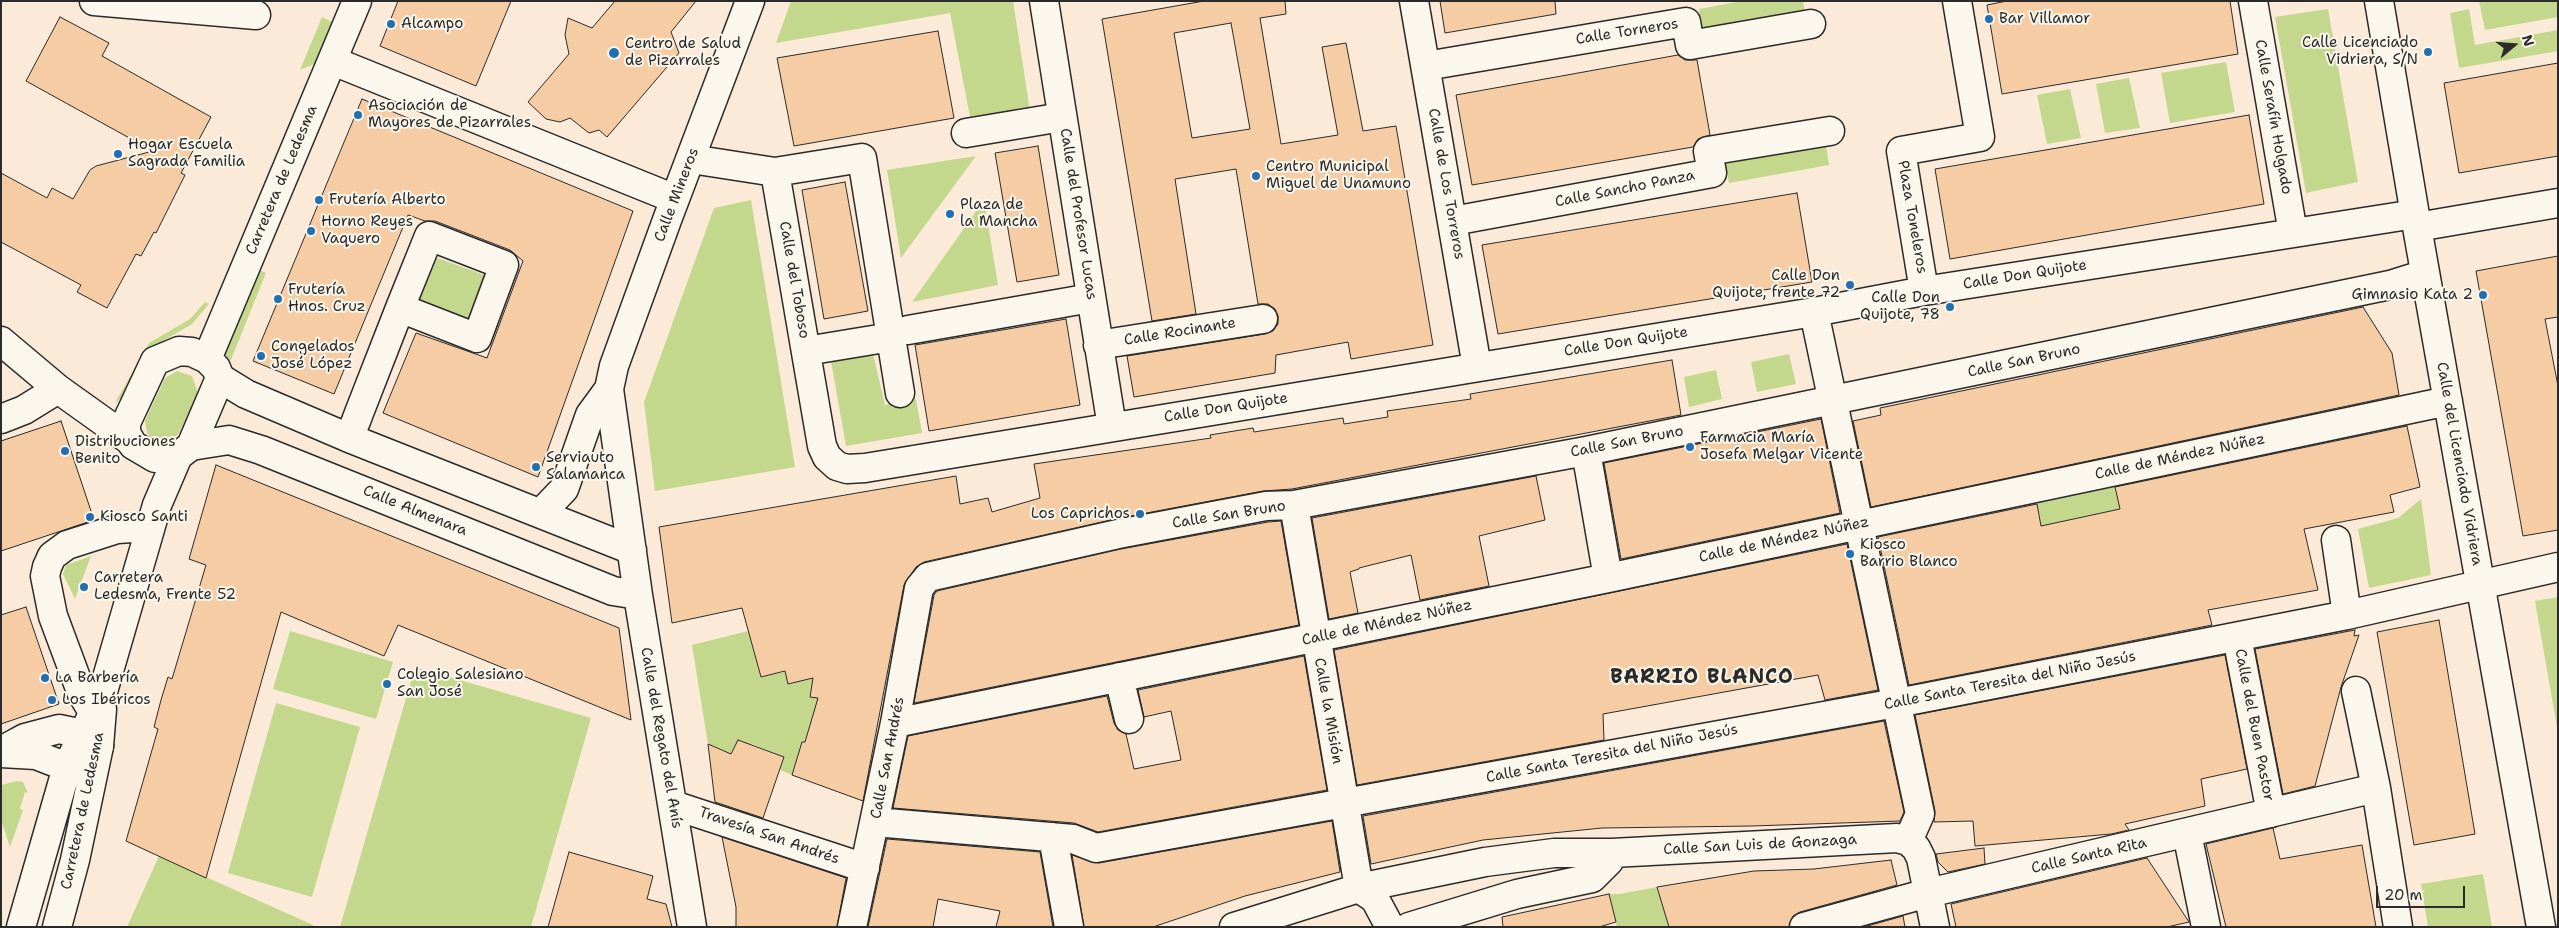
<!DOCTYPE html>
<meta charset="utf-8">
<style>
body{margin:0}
#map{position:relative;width:2559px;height:928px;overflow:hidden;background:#faead7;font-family:"Shantell Sans",sans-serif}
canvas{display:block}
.frame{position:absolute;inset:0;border:2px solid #2b2b2b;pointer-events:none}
.north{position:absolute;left:2489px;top:20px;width:50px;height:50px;-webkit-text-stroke:4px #fbf7ec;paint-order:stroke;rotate:72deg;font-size:14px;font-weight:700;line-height:20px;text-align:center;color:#2b2b2b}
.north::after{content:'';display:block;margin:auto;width:18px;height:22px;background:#2b2b2b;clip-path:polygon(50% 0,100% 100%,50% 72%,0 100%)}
.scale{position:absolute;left:2376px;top:886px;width:89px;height:22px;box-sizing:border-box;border:2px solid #2b2b2b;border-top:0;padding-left:6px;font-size:15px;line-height:18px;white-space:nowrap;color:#2b2b2b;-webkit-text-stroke:4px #fbf7ec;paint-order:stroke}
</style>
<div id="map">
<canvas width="2559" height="928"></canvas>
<div class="frame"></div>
<div class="north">N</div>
<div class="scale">20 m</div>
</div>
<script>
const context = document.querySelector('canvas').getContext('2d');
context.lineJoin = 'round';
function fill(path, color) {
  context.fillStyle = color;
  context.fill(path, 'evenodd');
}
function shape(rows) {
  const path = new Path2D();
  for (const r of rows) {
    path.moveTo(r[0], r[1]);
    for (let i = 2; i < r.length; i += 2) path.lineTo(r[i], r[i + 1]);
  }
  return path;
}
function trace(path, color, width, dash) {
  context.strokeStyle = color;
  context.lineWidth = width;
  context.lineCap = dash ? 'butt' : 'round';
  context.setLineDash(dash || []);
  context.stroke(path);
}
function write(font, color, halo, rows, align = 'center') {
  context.font = font + ' "Shantell Sans",sans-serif';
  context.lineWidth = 4;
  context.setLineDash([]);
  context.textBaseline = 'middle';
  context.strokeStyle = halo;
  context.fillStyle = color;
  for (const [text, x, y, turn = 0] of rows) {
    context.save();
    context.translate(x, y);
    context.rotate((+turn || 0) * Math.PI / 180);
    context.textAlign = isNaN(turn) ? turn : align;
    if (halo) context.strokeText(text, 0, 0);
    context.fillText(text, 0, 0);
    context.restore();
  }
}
fill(shape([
 [791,1,1013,1,1030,111,971,122,950,13,776,43],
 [1742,1,1803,1,1805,13,1703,33,1699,9],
 [2479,1,2558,1,2558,17,2485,30],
 [2328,9,2358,182,2306,193,2275,17],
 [2469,9,2475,45,2558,30,2558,51,2459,68,2450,13],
 [322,17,332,22,314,64,300,70],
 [2226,62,2235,112,2170,123,2161,73],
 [2129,78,2140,128,2105,133,2096,84],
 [2070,89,2081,138,2047,144,2037,95],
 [1825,140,1829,165,1729,183,1724,157],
 [976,156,901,258,887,170],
 [751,200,795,467,655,491,644,402,714,208],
 [984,200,998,285,912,302],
 [429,255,487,276,470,324,412,301],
 [257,269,266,273,228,367,225,350],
 [205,302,209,304,192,324,151,348,124,396,115,403,149,343,190,319],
 [873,354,885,405,916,399,922,433,846,446,831,361],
 [1789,354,1796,384,1757,392,1751,362],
 [1716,370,1722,399,1689,407,1684,377],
 [177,371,192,376,198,393,179,433,172,440,159,442,150,437,147,433,145,421,165,378],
 [2114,484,2120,509,2041,526,2036,499],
 [2421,499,2431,575,2369,588,2358,529,2398,518],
 [91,556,75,599,63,574,66,565],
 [2558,597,2558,733,2535,601],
 [290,631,393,662,376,719,273,689],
 [748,631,761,677,785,672,789,684,813,678,810,696,819,698,805,742,802,742,799,751,802,753,795,776,773,767,777,754,752,744,750,746,738,740,731,754,708,744,692,645],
 [415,667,591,718,531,927,340,927],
 [276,703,360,727,312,897,228,873],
 [17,781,23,782,28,793,25,792,20,809,23,810,10,847,1,820,1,785],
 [159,856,313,925,313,927,127,927],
 [2483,874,2492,927,2428,927,2421,884],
 [1657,887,1669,927,1617,927,1609,894,1620,894]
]), '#c4d88d');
const building = shape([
 [398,1,511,1,476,86,380,46,398,1],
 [615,1,696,1,671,32,679,53,607,137,599,130,589,133,570,118,560,122,546,119,528,102,569,54,565,35,568,18,592,28,615,1],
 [1204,1,1285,1,1286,14,1260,18,1281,144,1338,135,1322,47,1346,43,1363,131,1396,126,1433,345,1351,359,1348,342,1276,355,1275,373,1134,397,1127,356,1265,334,1273,331,1278,324,1278,316,1275,309,1268,304,1258,304,1236,169,1175,179,1196,314,1152,321,1102,19,1204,1],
 [1231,23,1250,129,1192,138,1174,33,1231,23],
 [1440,1,1555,1,1556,14,1445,33,1440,1],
 [2007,1,2230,1,2238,54,2002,94,1987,5,2007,1],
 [60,17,109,43,102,56,211,117,181,173,185,175,156,233,154,232,141,256,136,254,107,308,77,292,81,285,1,242,1,173,47,198,52,188,73,199,90,170,96,166,153,151,26,81,60,17],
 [938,31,954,118,794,146,777,58,938,31],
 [1678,55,1685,60,1697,60,1710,135,1698,139,1693,147,1472,185,1456,95,1678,55],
 [2558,63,2558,156,2459,173,2444,83,2558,63],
 [362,99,633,211,538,477,383,413,416,333,487,358,523,261,510,250,435,221,425,221,408,215,334,394,253,361,362,99],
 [2249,115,2264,204,1950,259,1935,169,2249,115],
 [1038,146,1059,275,1017,282,995,153,1038,146],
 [845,182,868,311,824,319,802,190,845,182],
 [1797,193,1812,282,1498,334,1482,245,1797,193],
 [2558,256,2558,317,2545,319,2558,386,2558,530,2523,536,2476,271,2558,256],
 [2363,307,2392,353,2399,395,1871,507,1853,421,1881,415,1880,408,2363,307],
 [1066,319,1080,405,929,431,915,345,1066,319],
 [1672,360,1681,415,1292,489,1263,491,1115,519,924,562,916,567,904,585,863,801,792,775,802,742,805,742,818,698,810,697,813,678,788,684,785,671,761,677,742,608,672,623,659,527,956,476,960,504,988,498,992,512,1040,498,1034,464,1211,438,1210,435,1253,428,1254,432,1343,418,1344,424,1388,417,1387,411,1471,399,1470,394,1672,360],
 [1821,419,1840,513,1621,559,1604,463,1821,419],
 [61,421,94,520,1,551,1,441,61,421],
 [2407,426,2420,487,2390,495,2394,512,2304,529,2318,590,2208,610,2212,625,1909,685,1878,537,2037,504,2041,526,2120,509,2115,487,2407,426],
 [216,465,619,628,631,720,398,625,384,656,281,612,206,878,126,841,158,729,154,727,161,700,168,677,172,679,206,565,189,559,216,465],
 [1536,476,1545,520,1479,536,1489,586,1420,600,1411,555,1359,568,1359,569,1350,572,1358,613,1329,619,1312,518,1536,476],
 [1281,521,1299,625,914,703,934,595,937,591,1121,549,1268,522,1281,521],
 [1847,544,1878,690,1825,700,1818,675,1603,714,1604,740,1357,785,1334,650,1847,544],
 [26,607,59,704,1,724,1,615,26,607],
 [2439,620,2475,834,2414,845,2377,632,2439,620],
 [2355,630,2354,636,2359,635,2341,687,2315,786,2283,794,2255,649,2355,630],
 [2225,655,2247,769,2201,779,2205,806,2125,824,2129,830,2111,834,1975,846,1973,821,1934,822,1935,811,1915,715,2225,655],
 [1304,656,1327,790,1098,832,1074,823,893,808,908,736,1107,696,1114,723,1118,730,1126,734,1134,769,1181,760,1171,711,1144,717,1138,690,1304,656],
 [1884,721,1904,812,1900,821,1752,826,1602,828,1483,840,1371,864,1363,816,1884,721],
 [738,740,784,757,763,818,715,802,708,744,731,754,738,740],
 [1332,821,1340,872,1245,896,1153,927,1084,927,1072,855,1099,863,1332,821],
 [2273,828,2280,859,2362,845,2376,927,2226,927,2206,844,2273,828],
 [722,837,846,878,837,927,736,927,736,907,722,837],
 [887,839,1040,852,1053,927,996,927,1000,911,938,899,933,927,868,927,887,839],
 [1984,848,1985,864,1948,872,1938,862,1936,854,1984,848],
 [569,852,653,876,647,899,666,904,672,927,548,927,569,852],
 [2147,858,2189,922,2167,927,1956,927,1951,904,2147,858],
 [1891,860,1897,885,1800,912,1793,916,1789,927,1669,927,1657,887,1754,871,1814,869,1891,860],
 [1609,894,1616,922,1599,927,1503,927,1502,917,1609,894],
 [1903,916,1905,927,1864,927,1903,916]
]);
fill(building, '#f6cca5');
trace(building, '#2b2b2b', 1);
const minor = shape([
 [94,1,256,15],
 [1044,1,1112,427],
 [1414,1,1477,367],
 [2253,1,2293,233],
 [2379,1,2417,227,2541,927],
 [333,61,675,199],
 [1426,66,1686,22,1690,45,1811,24],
 [966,133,1062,117],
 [691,159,775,172,862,158,900,393],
 [775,172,822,446,827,457,837,466,847,469,865,468,1814,312,1924,291,2415,214],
 [1453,221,1712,173,1708,151,1830,131],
 [2417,227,2558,203],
 [1924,291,1901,151,1980,137,1957,1],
 [1814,312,1920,814,1908,841],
 [908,330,1091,298],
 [1,341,58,389,128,439],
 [1098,345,1263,319],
 [806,351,891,337],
 [220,378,246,394,349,438,632,550],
 [1,419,24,410,58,389],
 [349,438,356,421,359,413,400,308,429,236,504,265,477,338,400,308],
 [191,446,229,440,261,450,613,591,638,595],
 [1586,451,1608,578],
 [1294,505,1359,888,1375,899,1390,927],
 [541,513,564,489,590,415,609,389],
 [2336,540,2347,615],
 [2237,637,2271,813],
 [1119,677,1129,719],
 [2356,691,2376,788,2398,927],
 [93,712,82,694,53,616,45,576,47,567,52,556,67,545,117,529,150,527],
 [895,723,1608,578,2448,401],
 [1,751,25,738,59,729,83,734,99,746,67,767,36,755,1,753],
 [673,805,865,868],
 [875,822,1073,839,1096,848,1918,699,2347,615,2558,567],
 [2187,833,2206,927],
 [1053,837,1069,927],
 [692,927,638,595,609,389,614,366,667,220,750,1],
 [852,927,895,723,919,588,928,577,1118,534,1266,506,1294,505,1586,451,2390,285,2425,274],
 [1234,927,1359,888,1485,862,1554,853,1612,853,1897,838,1908,841,1916,848,1921,858,1935,927],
 [1409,927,1517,894,1592,878,1609,861,1612,853],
 [1804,927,1928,893,2376,788]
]);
const highway = shape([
 [179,351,192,352,207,359,216,368,220,378,191,446,178,456,155,458,133,445,126,433,126,423,155,361,179,351],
 [207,359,357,1],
 [21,927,67,767,102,695,157,505,178,456],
 [57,927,75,860,99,746,102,709]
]);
trace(minor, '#2b2b2b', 31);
trace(highway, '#2b2b2b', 31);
trace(minor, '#fbf7ec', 28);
trace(highway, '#fbf7ec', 28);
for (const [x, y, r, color] of [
 [1989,19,5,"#1f6fb2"],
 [391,24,5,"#1f6fb2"],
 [2428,52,5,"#1f6fb2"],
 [614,53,6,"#1f6fb2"],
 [358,115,5,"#1f6fb2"],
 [118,154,5,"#1f6fb2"],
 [1256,176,5,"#1f6fb2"],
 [319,200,5,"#1f6fb2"],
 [950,214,5,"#1f6fb2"],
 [311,231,5,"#1f6fb2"],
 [1850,285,5,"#1f6fb2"],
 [2483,295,5,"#1f6fb2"],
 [278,299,5,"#1f6fb2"],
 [1950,307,5,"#1f6fb2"],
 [261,356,5,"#1f6fb2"],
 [1690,447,5,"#1f6fb2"],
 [65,451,5,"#1f6fb2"],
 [536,467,5,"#1f6fb2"],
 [1140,514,5,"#1f6fb2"],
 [90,517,5,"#1f6fb2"],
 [1850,554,5,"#1f6fb2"],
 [84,587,5,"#1f6fb2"],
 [45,678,5,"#1f6fb2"],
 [387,684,5,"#1f6fb2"],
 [52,700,5,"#1f6fb2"]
]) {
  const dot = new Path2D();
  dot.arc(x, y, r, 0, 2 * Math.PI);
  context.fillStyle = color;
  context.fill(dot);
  trace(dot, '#fbf7ec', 2);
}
write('15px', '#2b2b2b', '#fbf7ec', [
 ["Bar Villamor",1999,19],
 ["Alcampo",401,24],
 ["Calle Licenciado",2418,43,"right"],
 ["Vidriera, S/N",2418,60,"right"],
 ["Centro de Salud",625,44],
 ["de Pizarrales",625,61],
 ["Asociación de",368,106],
 ["Mayores de Pizarrales",368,123],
 ["Hogar Escuela",128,145],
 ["Sagrada Familia",128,162],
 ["Centro Municipal",1266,167],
 ["Miguel de Unamuno",1266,184],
 ["Frutería Alberto",329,200],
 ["Plaza de",960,205],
 ["la Mancha",960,222],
 ["Horno Reyes",321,222],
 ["Vaquero",321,239],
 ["Calle Don",1840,276,"right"],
 ["Quijote, frente 72",1840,293,"right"],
 ["Frutería",288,290],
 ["Hnos. Cruz",288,307],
 ["Gimnasio Kata 2",2473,295,"right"],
 ["Calle Don",1940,298,"right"],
 ["Quijote, 78",1940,315,"right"],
 ["Congelados",271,347],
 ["José López",271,364],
 ["Farmacia María",1700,438],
 ["Josefa Melgar Vicente",1700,455],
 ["Distribuciones",75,442],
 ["Benito",75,459],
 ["Serviauto",546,458],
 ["Salamanca",546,475],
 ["Los Caprichos",1130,514,"right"],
 ["Kiosco Santi",100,517],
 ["Kiosco",1860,545],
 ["Barrio Blanco",1860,562],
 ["Carretera",94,578],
 ["Ledesma, Frente 52",94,595],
 ["Colegio Salesiano",397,675],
 ["San José",397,692],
 ["La Barbería",55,678],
 ["Los Ibéricos",62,700]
], 'left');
write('15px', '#2b2b2b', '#fbf7ec', [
 ["Calle Torneros",1627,32,-9],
 ["Calle Serafín Holgado",2273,117,80],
 ["Carretera de Ledesma",282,180,-67],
 ["Calle de Los Torreros",1446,184,80],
 ["Calle Sancho Panza",1625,189,-11],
 ["Calle Mineros",677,195,-69],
 ["Calle del Profesor Lucas",1078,214,81],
 ["Plaza Toneleros",1912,217,80],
 ["Calle Don Quijote",2025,275,-9],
 ["Calle del Toboso",794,280,80],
 ["Calle Rocinante",1180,332,-9],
 ["Calle Don Quijote",1626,342,-9],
 ["Calle San Bruno",2024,361,-12],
 ["Calle Don Quijote",1226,408,-9],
 ["Calle San Bruno",1627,442,-11],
 ["Calle de Méndez Núñez",2180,457,-12],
 ["Calle del Licenciado Vidriera",2459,464,80],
 ["Calle Almenara",415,511,22],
 ["Calle San Bruno",1229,515,-9],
 ["Calle de Méndez Núñez",1784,540,-12],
 ["Calle de Méndez Núñez",1387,623,-12],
 ["Calle Santa Teresita del Niño Jesús",2010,681,-11],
 ["Calle la Misión",1328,711,80],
 ["Calle del Buen Pastor",2254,725,79],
 ["Calle del Regato del Anís",661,738,80],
 ["Calle Santa Teresita del Niño Jesús",1612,754,-11],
 ["Calle San Andrés",888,758,-79],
 ["Carretera de Ledesma",83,811,-78],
 ["Travesía San Andrés",769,836,19],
 ["Calle San Luis de Gonzaga",1760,845,-3],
 ["Calle Santa Rita",2089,856,-13]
]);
context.letterSpacing = '1px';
write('bold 20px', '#2b2b2b', '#fbf7ec', [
 ["BARRIO BLANCO",1702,678]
]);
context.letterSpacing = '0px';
</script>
